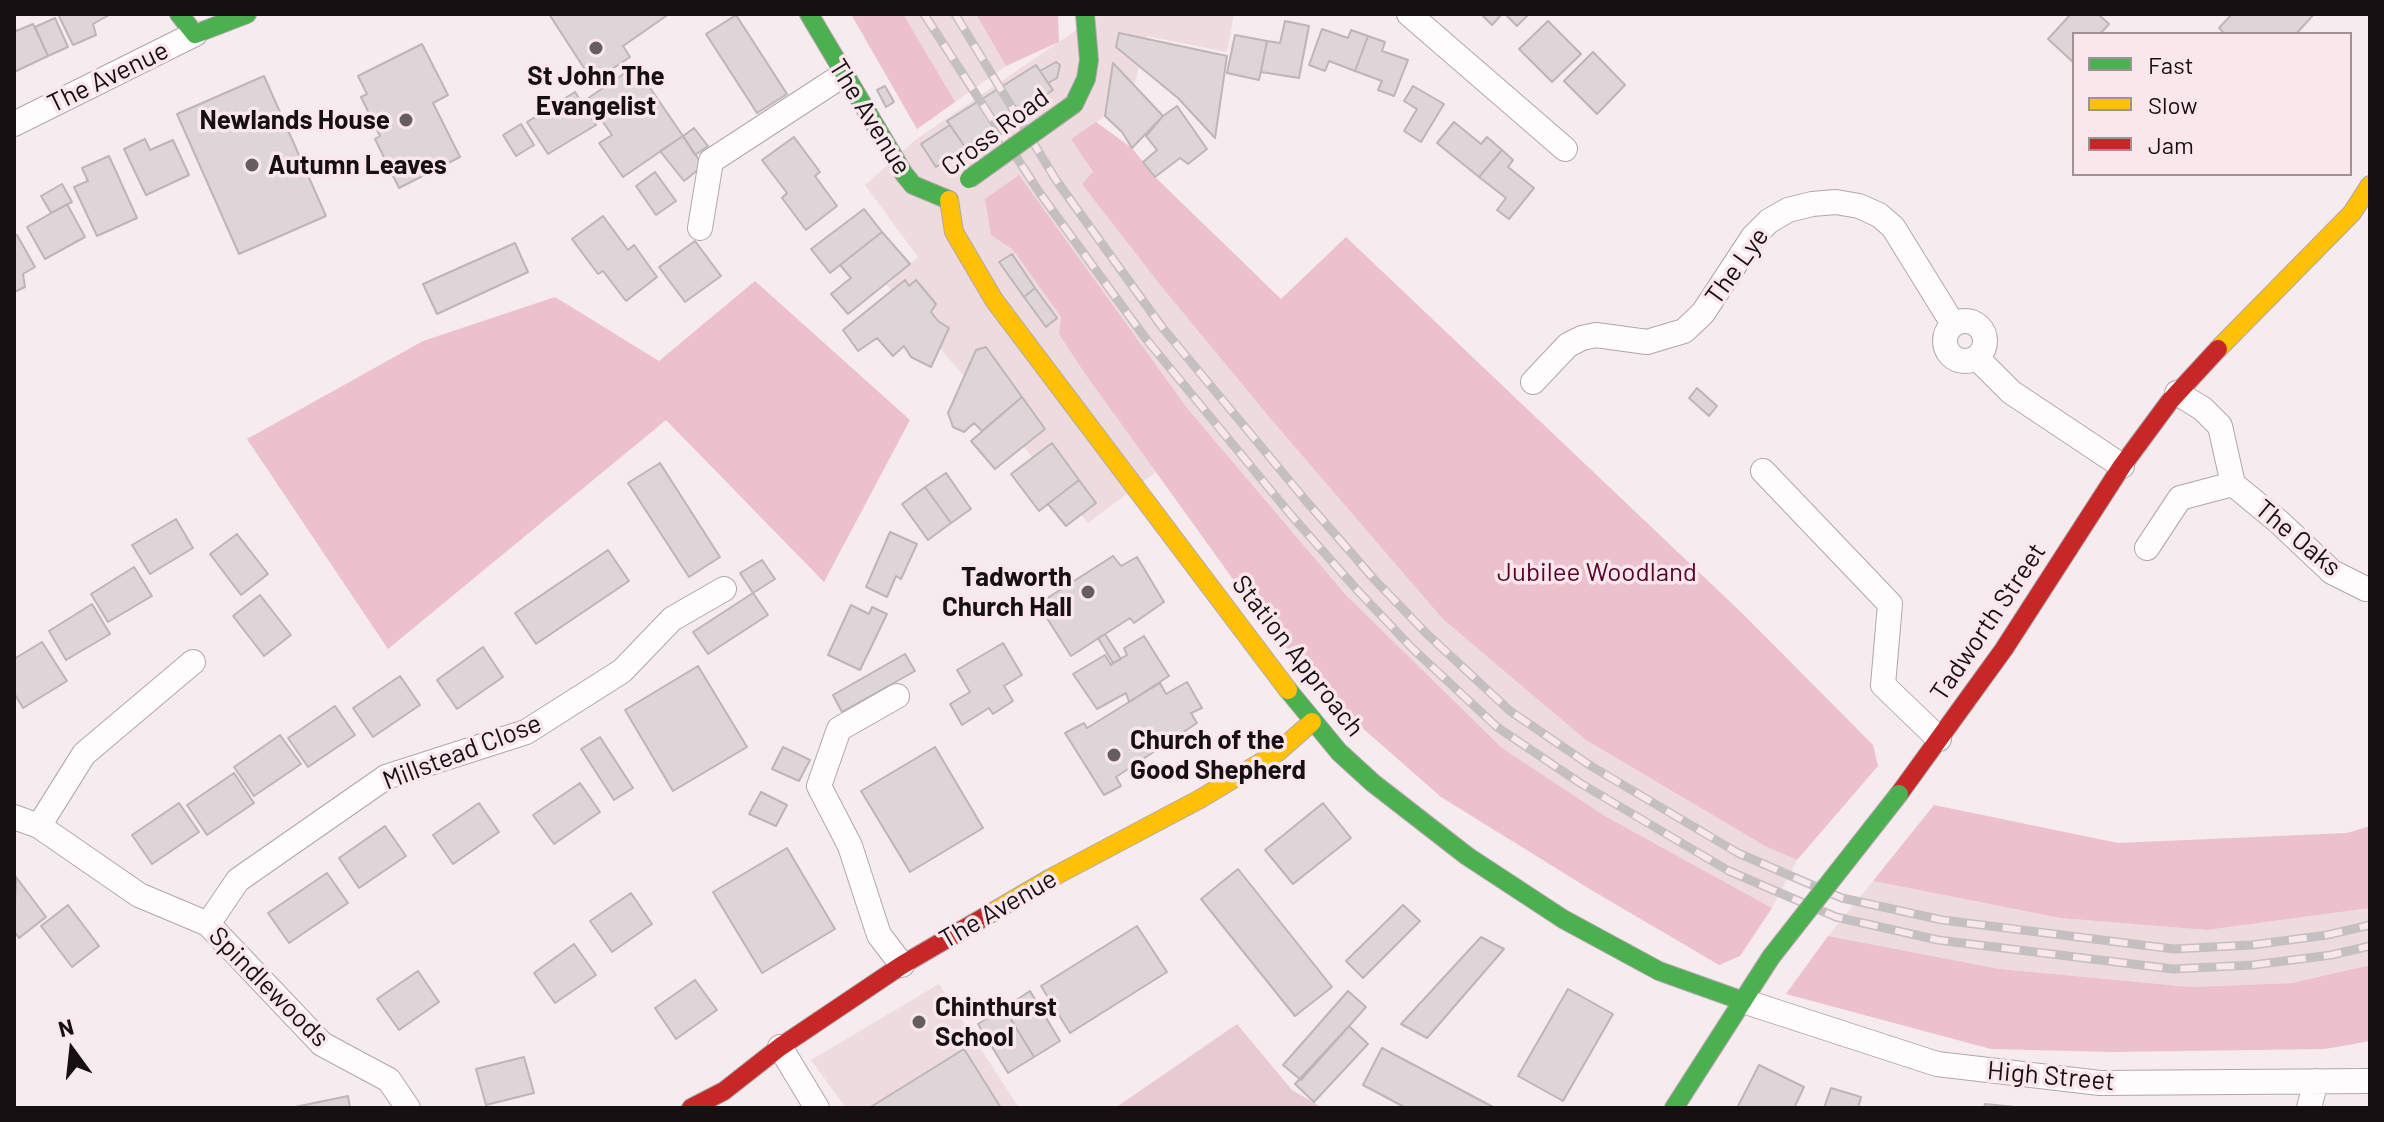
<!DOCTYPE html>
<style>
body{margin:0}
#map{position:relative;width:2384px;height:1122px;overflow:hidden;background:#f6ebee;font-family:Barlow,sans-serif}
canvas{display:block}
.frame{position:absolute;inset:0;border:16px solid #171012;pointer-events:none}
.legend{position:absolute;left:2072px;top:32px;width:280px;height:144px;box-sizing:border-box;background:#fae7ec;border:2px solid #9f9195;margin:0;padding:10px 14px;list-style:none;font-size:24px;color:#171012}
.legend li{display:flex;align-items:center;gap:16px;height:40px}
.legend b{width:40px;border:2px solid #9f9195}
.north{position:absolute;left:32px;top:1010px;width:80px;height:80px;-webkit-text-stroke:6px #fae7ec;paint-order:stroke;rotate:345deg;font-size:22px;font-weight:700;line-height:32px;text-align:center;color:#171012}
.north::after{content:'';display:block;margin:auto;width:28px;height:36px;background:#171012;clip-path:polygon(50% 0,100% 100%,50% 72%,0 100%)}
</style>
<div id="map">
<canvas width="2384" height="1122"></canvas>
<div class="frame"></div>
<ul class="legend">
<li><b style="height:10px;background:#4caf50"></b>Fast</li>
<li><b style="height:10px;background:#ffc107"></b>Slow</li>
<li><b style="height:10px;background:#c62828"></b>Jam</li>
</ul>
<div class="north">N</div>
</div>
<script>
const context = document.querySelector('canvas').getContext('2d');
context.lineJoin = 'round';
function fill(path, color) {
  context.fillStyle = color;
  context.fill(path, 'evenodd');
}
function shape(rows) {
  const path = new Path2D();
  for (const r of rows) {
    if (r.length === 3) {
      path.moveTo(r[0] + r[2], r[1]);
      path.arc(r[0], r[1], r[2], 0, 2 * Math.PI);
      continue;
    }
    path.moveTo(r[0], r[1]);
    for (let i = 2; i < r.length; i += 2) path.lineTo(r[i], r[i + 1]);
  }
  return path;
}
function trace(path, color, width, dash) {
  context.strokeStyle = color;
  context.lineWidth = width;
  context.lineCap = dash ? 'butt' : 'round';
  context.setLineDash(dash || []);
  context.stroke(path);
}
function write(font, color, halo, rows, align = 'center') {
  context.font = font + ' Barlow,sans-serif';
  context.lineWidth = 7;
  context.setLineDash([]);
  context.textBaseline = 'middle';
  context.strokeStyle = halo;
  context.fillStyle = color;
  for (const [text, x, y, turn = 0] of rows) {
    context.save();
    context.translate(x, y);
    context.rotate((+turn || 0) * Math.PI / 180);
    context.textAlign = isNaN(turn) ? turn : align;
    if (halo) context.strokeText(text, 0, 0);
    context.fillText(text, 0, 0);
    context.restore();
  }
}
fill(shape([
 [851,14,976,14,1006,66,917,129],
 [1100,14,1234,14,1227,52,1147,36,1122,132,1105,116,1072,139,1093,173,1083,184,1161,286,1270,418,1586,740,1765,846,1797,860,1772,908,1605,816,1502,748,1351,600,1187,408,1019,176,991,235,1013,250,1061,317,1059,334,1156,472,1088,523,887,285,918,257,865,185,915,140],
 [1873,881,2060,918,2207,930,2370,908,2370,965,2292,983,2191,987,2000,969,1828,936],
 [939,984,1019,1108,846,1108,811,1060]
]), '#eedbde');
fill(shape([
 [1237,1024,1292,1090,1323,1108,1115,1108]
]), '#e8cbd2');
fill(shape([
 [851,14,903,14,955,102,917,129],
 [976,14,1058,14,1059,42,1006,66],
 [1096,122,1132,148,1155,177,1281,299,1346,237,1743,614,1873,745,1878,766,1797,860,1765,846,1586,740,1443,619,1270,418,1161,286,1082,184,1093,172,1071,139],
 [1019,175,1187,408,1347,596,1502,748,1605,816,1772,908,1740,956,1719,965,1588,888,1441,797,1334,703,1263,621,1084,372,1059,334,1061,317,1013,250,991,235,985,199],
 [755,281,910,420,824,582,666,420,388,649,247,439,423,341,555,297,659,361],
 [1934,805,2118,843,2347,833,2370,826,2370,908,2207,930,2060,918,1873,881],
 [1828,936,2000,969,2191,987,2292,983,2370,965,2370,1041,2325,1049,2112,1052,1991,1049,1786,994]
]), '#ecc0cc');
const building = shape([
 [58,14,111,14,93,24,96,35,73,45,58,14],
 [549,14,669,14,623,46,630,57,593,82,549,14],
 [1481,14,1502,14,1492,25,1481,14],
 [1505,14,1529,14,1517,26,1505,14],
 [2071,14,2098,14,2109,24,2100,34,2074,34,2074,63,2048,39,2071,14],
 [2232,14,2314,14,2296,34,2225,34,2219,28,2232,14],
 [736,15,787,94,757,113,706,34,736,15],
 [55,18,68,47,48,56,35,27,55,18],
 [1285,21,1309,26,1299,78,1261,72,1267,41,1280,43,1285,21],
 [1548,21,1581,54,1552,82,1519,49,1548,21],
 [33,24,48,56,14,72,14,25,16,31,33,24],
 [1322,29,1348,38,1351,30,1368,36,1355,71,1329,61,1325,71,1309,65,1322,29],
 [1119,33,1227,56,1215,138,1178,98,1116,47,1119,33],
 [1235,35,1267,41,1259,80,1227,73,1235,35],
 [1368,36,1385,42,1382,51,1408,60,1394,96,1378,90,1382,81,1355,71,1368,36],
 [422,44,448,95,433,103,460,157,399,188,375,139,380,136,361,97,367,94,358,76,422,44],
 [1593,52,1625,85,1597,114,1564,81,1593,52],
 [1056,62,1060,65,1057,78,1048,83,1040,71,1056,62],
 [1113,63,1163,116,1132,148,1122,132,1105,116,1113,63],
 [1036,65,1053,90,1025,108,1029,114,1000,134,996,128,965,147,947,121,1036,65],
 [635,66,683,136,623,177,599,143,612,135,587,99,635,66],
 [264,76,326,216,239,254,177,114,264,76],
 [885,86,894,102,886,107,877,90,885,86],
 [1413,86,1444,104,1421,142,1404,131,1417,109,1404,101,1413,86],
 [575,92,596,125,548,154,527,122,575,92],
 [1177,106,1207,149,1188,164,1180,158,1155,177,1143,162,1157,150,1146,136,1163,116,1177,106],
 [1454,122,1481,144,1487,137,1502,150,1479,177,1437,143,1454,122],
 [521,124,534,145,516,156,503,135,521,124],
 [950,125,965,147,936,167,921,144,950,125],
 [694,128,708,146,695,155,683,136,694,128],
 [683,136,703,166,684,181,660,151,683,136],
 [794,137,820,172,815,176,837,206,806,230,782,198,787,193,762,160,794,137],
 [145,139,150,150,173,140,189,175,146,195,124,149,145,139],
 [1502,150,1513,160,1508,167,1534,188,1509,219,1497,210,1506,198,1479,177,1502,150],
 [109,156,137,218,97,236,74,187,88,181,82,168,109,156],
 [655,172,676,201,656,215,636,186,655,172],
 [62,184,72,202,51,213,41,196,62,184],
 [67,204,85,237,45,259,27,227,67,204],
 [864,209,882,232,830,273,811,249,864,209],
 [603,216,628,250,634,245,657,277,626,301,603,271,598,274,572,239,603,216],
 [882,232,910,264,848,314,831,294,851,278,840,265,882,232],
 [17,235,35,267,23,274,25,287,14,292,14,236,17,235],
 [695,241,721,276,685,302,659,267,695,241],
 [515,243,528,272,437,314,423,284,515,243],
 [1012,254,1035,288,1024,297,999,262,1012,254],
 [905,280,909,286,916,280,936,304,931,312,938,321,949,328,931,367,911,357,904,346,893,356,877,338,858,351,843,330,905,280],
 [1035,288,1057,318,1046,327,1024,297,1035,288],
 [986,347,1022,397,982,431,974,423,964,432,953,427,948,413,976,350,986,347],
 [1697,388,1717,406,1709,416,1689,398,1697,388],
 [1022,397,1045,429,995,469,971,441,1022,397],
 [1052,443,1079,480,1039,511,1011,474,1052,443],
 [660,463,720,557,689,577,628,483,660,463],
 [946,473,971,509,951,523,925,487,946,473],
 [1079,480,1096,503,1066,526,1048,504,1079,480],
 [925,487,951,523,928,540,902,504,925,487],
 [176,519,193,548,150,574,132,545,176,519],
 [890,532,917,544,901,579,896,576,887,597,866,587,890,532],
 [237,534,268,574,241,595,210,554,237,534],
 [608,550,629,581,536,644,515,613,608,550],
 [1113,556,1121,566,1137,557,1164,602,1134,623,1130,618,1071,656,1038,604,1113,556],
 [762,560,775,579,753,593,740,573,762,560],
 [134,567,152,596,108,622,91,594,134,567],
 [753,593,768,615,708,654,693,632,753,593],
 [260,595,291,635,264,656,233,616,260,595],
 [92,604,110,634,66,660,49,631,92,604],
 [851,605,869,614,872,607,887,614,860,670,828,655,851,605],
 [1105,634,1121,659,1113,663,1098,638,1105,634],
 [1144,636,1169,676,1129,702,1126,693,1097,709,1073,674,1105,655,1111,665,1113,663,1127,655,1124,648,1144,636],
 [42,642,67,681,23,708,14,693,14,659,42,642],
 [1003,643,1022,675,1004,686,1013,701,993,714,989,708,962,725,950,704,970,692,957,670,1003,643],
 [483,647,503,677,457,709,437,680,483,647],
 [905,654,915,671,842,712,833,695,905,654],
 [698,666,747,747,673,791,625,710,698,666],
 [400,676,420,705,373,737,353,708,400,676],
 [1187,682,1202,708,1191,713,1197,723,1116,777,1121,786,1104,795,1065,733,1084,723,1087,728,1160,683,1166,694,1187,682],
 [335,706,355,735,308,767,288,738,335,706],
 [280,735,301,764,254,796,234,767,280,735],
 [600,737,633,788,614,800,581,749,600,737],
 [783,747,810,760,799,781,772,769,783,747],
 [935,747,983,828,910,872,861,791,935,747],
 [234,773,254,803,207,835,187,805,234,773],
 [580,783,600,812,554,844,533,815,580,783],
 [761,792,787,805,776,826,749,814,761,792],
 [179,803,199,832,152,864,132,835,179,803],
 [479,803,499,832,453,864,433,835,479,803],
 [1323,803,1351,838,1293,884,1265,850,1323,803],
 [385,826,406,856,359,888,339,858,385,826],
 [787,848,835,929,762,973,713,892,787,848],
 [1238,869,1332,987,1295,1016,1201,899,1238,869],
 [327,873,348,903,289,943,268,913,327,873],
 [16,877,46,917,19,938,14,931,16,877],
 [631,893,652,924,612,952,590,921,631,893],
 [68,905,99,946,72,967,41,926,68,905],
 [1403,905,1420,921,1363,978,1346,961,1403,905],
 [1137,926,1167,972,1070,1033,1041,986,1137,926],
 [1481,937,1504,949,1427,1038,1401,1024,1481,937],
 [574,944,596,975,555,1003,534,973,574,944],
 [418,971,439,1002,399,1030,377,999,418,971],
 [695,980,717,1010,676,1039,655,1008,695,980],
 [1568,989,1613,1014,1563,1101,1518,1076,1568,989],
 [1030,991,1060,1041,1034,1057,1004,1008,1030,991],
 [1348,991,1366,1007,1301,1080,1283,1065,1348,991],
 [1004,1008,1034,1057,1008,1073,978,1024,1004,1008],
 [1349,1026,1368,1044,1314,1102,1295,1084,1349,1026],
 [1382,1048,1495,1108,1406,1108,1363,1085,1382,1048],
 [964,1049,1001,1108,869,1108,964,1049],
 [524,1057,534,1093,486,1105,476,1069,524,1057],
 [1759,1065,1804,1087,1794,1108,1737,1108,1759,1065],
 [1831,1088,1861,1097,1858,1108,1824,1108,1831,1088],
 [348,1096,350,1108,290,1108,348,1096],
 [1985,1104,2025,1108,1984,1108,1985,1104]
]);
fill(building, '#ddd5d7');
trace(building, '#bdb5b7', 2);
const street = shape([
 [1409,14,1565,149],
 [14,124,195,34],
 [700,228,711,161,843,75],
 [1965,341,20],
 [1977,358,2011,392,2122,466],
 [1533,382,1568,345,1582,338,1596,335,1647,342,1684,331,1703,313,1753,237,1769,221,1788,210,1812,204,1836,202,1859,206,1879,215,1893,227,1953,324],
 [2177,393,2203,409,2220,426,2233,484,2279,522,2332,572,2366,589],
 [1763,471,1890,604,1883,685,1939,739],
 [2147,548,2180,498,2233,484],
 [897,696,839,729,819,786,850,846,879,935,902,965],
 [14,817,39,826,139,895,208,924,322,1044,389,1080,408,1108],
 [39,826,84,754,193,662],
 [208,924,238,880,386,777,526,732,622,671,672,619,724,589],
 [1743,1001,1937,1064,2100,1083,2370,1081],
 [780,1047,817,1108],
 [2309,1108,2316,1081]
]);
const fast = shape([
 [179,14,195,34,247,14],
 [809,14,904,174,913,185,949,200],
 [1074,104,1086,79,1089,60,1085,14],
 [1288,690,1339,752,1373,783,1467,856,1563,919,1659,971,1743,1001],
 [1674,1108,1771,957]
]);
const slow = shape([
 [949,200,954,232,994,300,1288,690],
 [2218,349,2352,213,2370,185],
 [986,916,1051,878,1200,799,1278,752,1312,722]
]);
const jam = shape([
 [1899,794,2004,649,2122,466,2170,401,2218,349],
 [691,1108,724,1091,780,1047,902,965,986,916]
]);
trace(street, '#b0a7aa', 26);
trace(fast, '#b0a7aa', 20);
trace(slow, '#b0a7aa', 20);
trace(jam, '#b0a7aa', 20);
trace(street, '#fefcfc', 24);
trace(fast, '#4caf50', 18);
trace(slow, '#ffc107', 18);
trace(jam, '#c62828', 18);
const rail = shape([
 [924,14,1039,192,1146,339,1291,515,1358,591,1413,649,1497,727,1580,783,1729,871,1836,917,1938,940,2173,969,2253,965,2331,955,2370,946],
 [955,14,1056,180,1162,327,1307,502,1373,578,1427,634,1510,711,1591,766,1738,853,1842,898,1942,920,2174,949,2252,945,2327,935,2370,925]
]);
trace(rail, '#c4c0c2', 9);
trace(rail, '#fae7ec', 6, [18]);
const fastBridge = shape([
 [969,179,1074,104],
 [1771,957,1899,794]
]);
trace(fastBridge, '#b0a7aa', 20, []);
trace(fastBridge, '#4caf50', 18);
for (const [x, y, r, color] of [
 [596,48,8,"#655d5f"],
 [406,120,8,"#655d5f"],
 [252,165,8,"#655d5f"],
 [1088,592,8,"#655d5f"],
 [1114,755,8,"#655d5f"],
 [919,1022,8,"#655d5f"]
]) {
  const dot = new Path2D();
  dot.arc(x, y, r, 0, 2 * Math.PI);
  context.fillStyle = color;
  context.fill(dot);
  trace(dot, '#fae7ec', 3);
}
write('bold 26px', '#171012', '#fae7ec', [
 ["St John The",596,76,"center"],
 ["Evangelist",596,106,"center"],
 ["Newlands House",390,120,"right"],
 ["Autumn Leaves",268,165],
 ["Tadworth",1072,577,"right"],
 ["Church Hall",1072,607,"right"],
 ["Church of the",1130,740],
 ["Good Shepherd",1130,770],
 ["Chinthurst",935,1007],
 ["School",935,1037]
], 'left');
write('26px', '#171012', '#fae7ec', [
 ["The Avenue",108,77,-26],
 ["The Avenue",870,117,58],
 ["Cross Road",995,132,-37],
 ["The Lye",1737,266,-54],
 ["The Oaks",2298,538,40],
 ["Tadworth Street",1988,622,-56],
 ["Station Approach",1298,656,52],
 ["Millstead Close",462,752,-21],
 ["The Avenue",998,909,-30],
 ["Spindlewoods",269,987,45],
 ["High Street",2051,1076,5]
]);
write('26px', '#58032a', '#fae7ec', [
 ["Jubilee Woodland",1597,572]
]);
</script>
